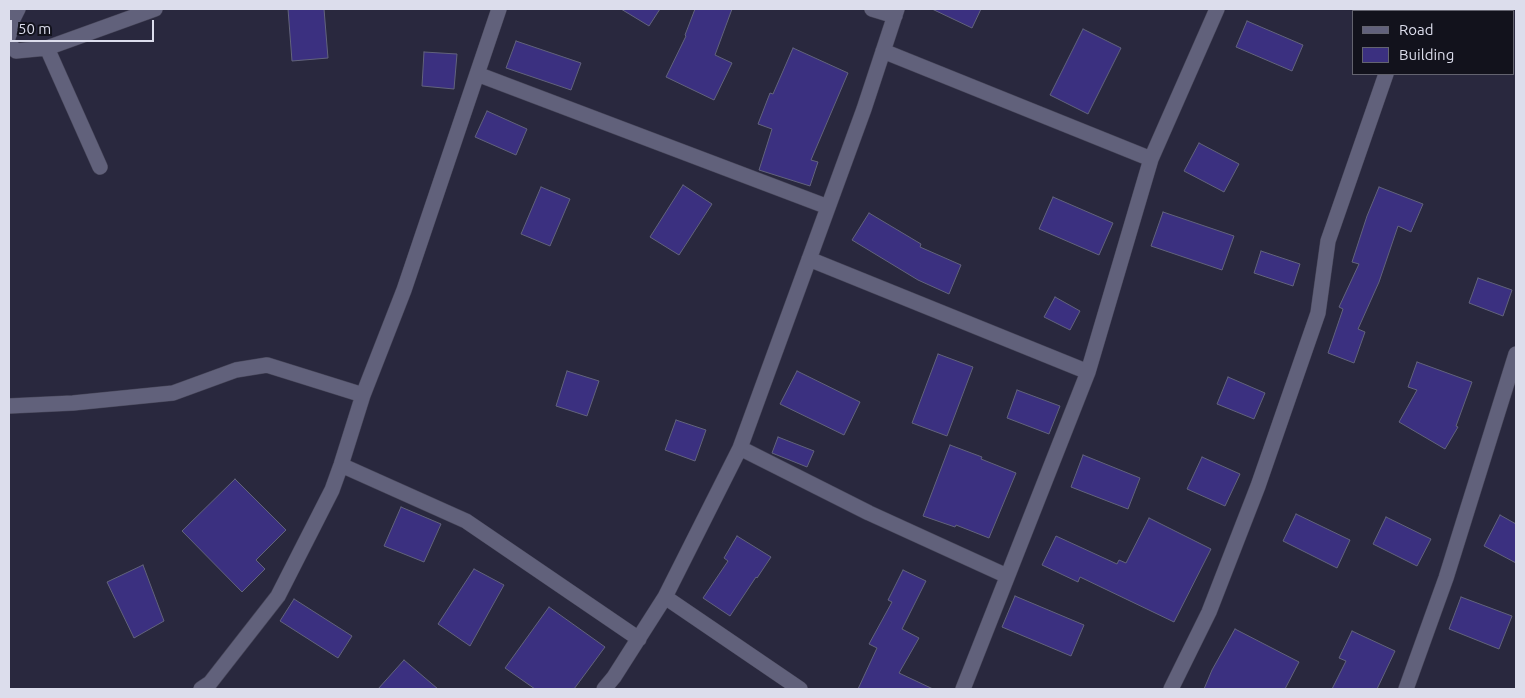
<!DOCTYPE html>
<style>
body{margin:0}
#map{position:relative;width:1525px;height:698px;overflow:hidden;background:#29283e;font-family:Ubuntu,sans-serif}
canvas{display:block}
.frame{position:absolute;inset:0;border:10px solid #dcddec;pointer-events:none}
.legend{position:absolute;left:1352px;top:10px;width:162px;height:65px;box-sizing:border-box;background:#12121c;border:1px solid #63636f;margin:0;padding:6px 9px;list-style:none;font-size:15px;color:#dcddec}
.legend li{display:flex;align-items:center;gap:10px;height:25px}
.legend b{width:25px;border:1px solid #63636f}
.scale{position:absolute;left:10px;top:20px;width:144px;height:22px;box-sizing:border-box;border:2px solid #dcddec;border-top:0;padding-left:6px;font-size:15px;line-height:18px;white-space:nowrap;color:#dcddec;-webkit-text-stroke:4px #12121c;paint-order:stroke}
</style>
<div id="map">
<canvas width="1525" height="698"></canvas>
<div class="frame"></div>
<ul class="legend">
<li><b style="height:6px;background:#61617b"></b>Road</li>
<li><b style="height:14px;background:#3b3080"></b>Building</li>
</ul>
<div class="scale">50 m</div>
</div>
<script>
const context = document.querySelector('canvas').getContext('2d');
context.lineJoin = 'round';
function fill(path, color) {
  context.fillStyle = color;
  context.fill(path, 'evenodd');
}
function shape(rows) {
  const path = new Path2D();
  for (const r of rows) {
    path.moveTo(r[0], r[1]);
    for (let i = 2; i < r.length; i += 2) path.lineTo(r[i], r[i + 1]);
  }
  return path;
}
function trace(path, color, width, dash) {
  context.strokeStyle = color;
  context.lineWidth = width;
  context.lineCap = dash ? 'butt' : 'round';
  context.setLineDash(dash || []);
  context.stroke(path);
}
const building = shape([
 [288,9,324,9,328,58,292,61,288,9],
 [621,9,660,9,649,26,621,9],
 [695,9,732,9,715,55,732,63,714,100,666,77,686,36,685,35,695,9],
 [932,9,981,9,972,28,932,9],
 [1247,21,1303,45,1292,71,1236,47,1247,21],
 [1083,29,1121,48,1088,114,1050,95,1083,29],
 [516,41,581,63,571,90,506,68,516,41],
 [793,48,848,73,811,160,818,162,810,186,759,170,772,129,758,124,770,93,773,94,793,48],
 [424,52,457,54,454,89,422,86,424,52],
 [487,111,527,129,516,155,475,137,487,111],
 [1199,143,1239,164,1224,192,1184,171,1199,143],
 [683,185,712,204,679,255,650,237,683,185],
 [541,187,570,199,550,246,521,234,541,187],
 [1379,187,1423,204,1411,232,1398,226,1379,282,1358,329,1365,332,1354,363,1328,353,1343,309,1339,307,1359,264,1352,262,1367,216,1379,187],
 [1053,197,1113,223,1099,255,1039,229,1053,197],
 [1163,212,1234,236,1222,270,1151,246,1163,212],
 [869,213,921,244,920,247,961,265,949,294,918,280,852,240,869,213],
 [1261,251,1300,264,1293,286,1254,273,1261,251],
 [1478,278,1512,290,1503,316,1469,303,1478,278],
 [1055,297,1080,311,1070,330,1044,317,1055,297],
 [938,354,973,367,947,436,912,423,938,354],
 [1417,362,1472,382,1456,426,1458,427,1445,449,1399,422,1417,390,1408,387,1417,362],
 [567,371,599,381,587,416,556,406,567,371],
 [797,371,860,402,844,435,780,404,797,371],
 [1228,377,1265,393,1254,419,1217,404,1228,377],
 [1017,390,1060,406,1049,434,1007,418,1017,390],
 [676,420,706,430,695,461,665,450,676,420],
 [778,437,814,451,807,467,772,453,778,437],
 [950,445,982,457,981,459,1016,473,989,538,956,525,955,527,923,516,950,445],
 [1083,455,1140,478,1128,509,1071,487,1083,455],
 [1202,457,1240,474,1225,506,1187,489,1202,457],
 [235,479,286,530,256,560,265,569,242,592,182,531,235,479],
 [401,507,441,524,424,562,384,546,401,507],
 [1296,514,1350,540,1337,568,1283,541,1296,514],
 [1500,515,1516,524,1516,563,1484,546,1500,515],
 [1386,517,1431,539,1417,566,1373,544,1386,517],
 [1149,518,1211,549,1174,622,1080,577,1078,582,1042,565,1056,536,1117,564,1119,560,1126,563,1149,518],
 [737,536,771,557,757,578,756,577,730,616,703,598,728,561,724,558,737,536],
 [143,565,164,621,134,638,107,582,143,565],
 [474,569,504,585,470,646,438,624,474,569],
 [903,570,926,581,902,629,919,638,899,673,933,689,858,689,877,648,869,644,892,602,888,600,903,570],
 [1015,596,1084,625,1071,656,1002,627,1015,596],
 [1461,597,1512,616,1499,649,1449,629,1461,597],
 [294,599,352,636,338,658,280,621,294,599],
 [549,607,605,647,574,689,535,689,505,668,549,607],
 [1235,629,1299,662,1285,689,1204,689,1212,670,1235,629],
 [1352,631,1395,651,1377,689,1332,689,1346,661,1339,658,1352,631],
 [404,660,438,689,378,689,404,660]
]);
fill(building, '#3b3080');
trace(building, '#62637c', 1);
const minor = shape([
 [872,9,895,16],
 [1409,11,1410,9],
 [9,35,11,23,18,9],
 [9,44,16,51,47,48,155,9],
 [47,48,100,167],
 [883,51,1151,159],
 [477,74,828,207],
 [809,259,1088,372],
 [9,406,73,403,173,393,236,370,267,365,363,395],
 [740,448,869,513,1007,576],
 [341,465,466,521,639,639],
 [665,597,800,689],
 [201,689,210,683,278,596,332,490,341,465,363,395,404,290,499,9],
 [604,689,614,677,665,597,740,448,864,109,897,9],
 [963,689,1088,372,1151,159,1217,9],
 [1171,689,1209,612,1258,486,1318,313,1328,241,1386,74],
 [1406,689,1446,578,1516,354]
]);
trace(minor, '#474659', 16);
trace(minor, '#61617b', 15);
</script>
